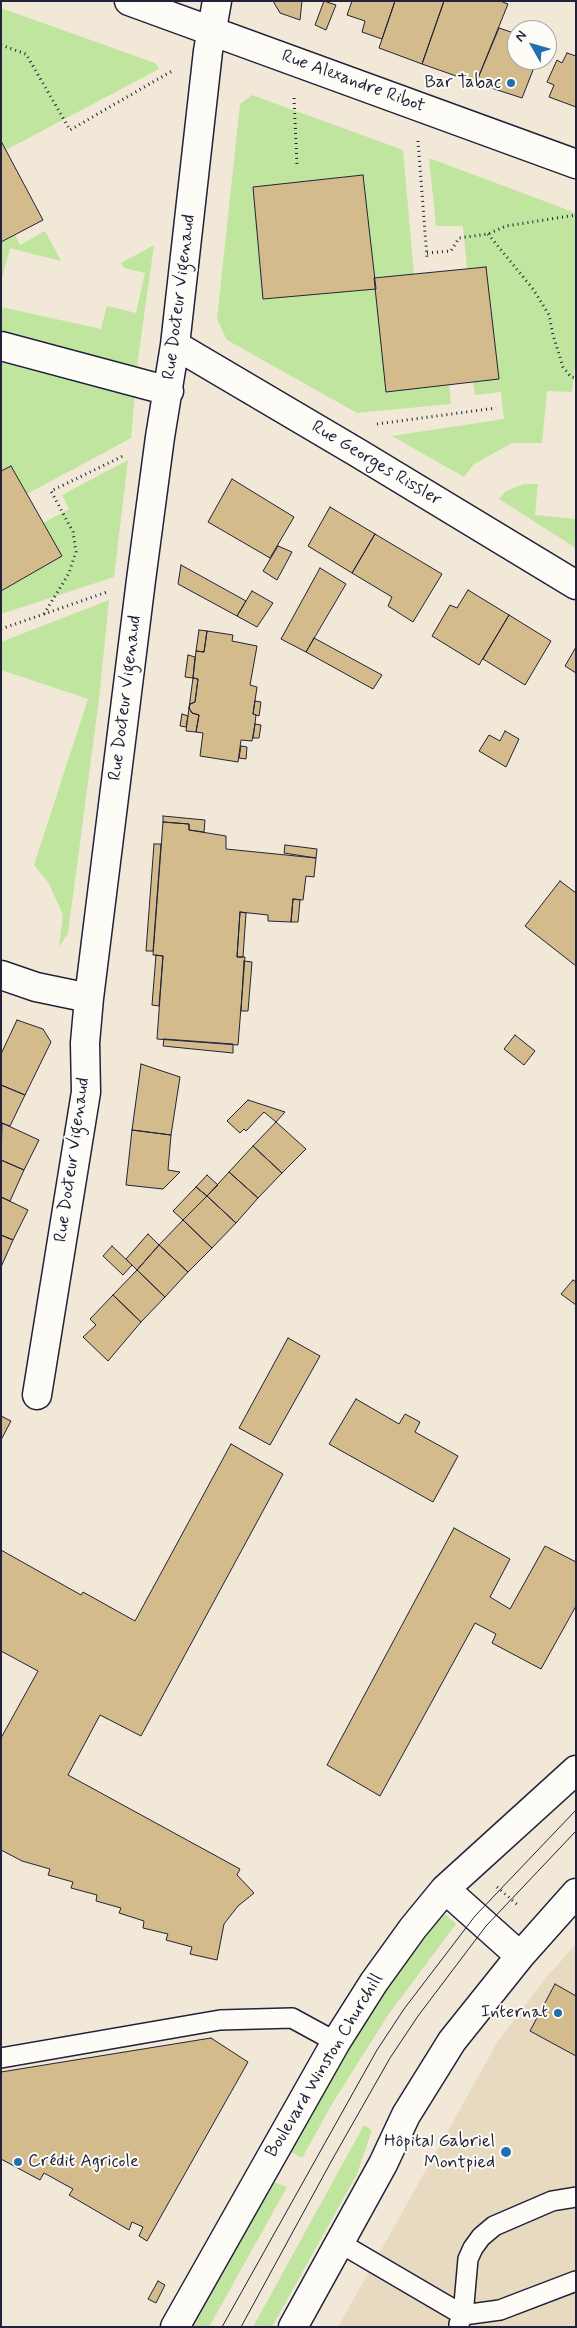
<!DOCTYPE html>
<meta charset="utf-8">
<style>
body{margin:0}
#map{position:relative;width:577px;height:2328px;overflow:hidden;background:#f1e8d7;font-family:Mynerve,sans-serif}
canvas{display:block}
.frame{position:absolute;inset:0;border:2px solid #22223b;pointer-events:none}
.north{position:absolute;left:507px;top:20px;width:50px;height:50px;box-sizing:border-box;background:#fdfcf7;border:1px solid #a5a5ac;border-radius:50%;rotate:308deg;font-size:14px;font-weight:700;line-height:20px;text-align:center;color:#22223b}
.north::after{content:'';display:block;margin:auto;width:18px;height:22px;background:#1f6fb2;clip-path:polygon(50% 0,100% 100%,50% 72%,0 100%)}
</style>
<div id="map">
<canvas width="577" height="2328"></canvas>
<div class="frame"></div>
<div class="north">N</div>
</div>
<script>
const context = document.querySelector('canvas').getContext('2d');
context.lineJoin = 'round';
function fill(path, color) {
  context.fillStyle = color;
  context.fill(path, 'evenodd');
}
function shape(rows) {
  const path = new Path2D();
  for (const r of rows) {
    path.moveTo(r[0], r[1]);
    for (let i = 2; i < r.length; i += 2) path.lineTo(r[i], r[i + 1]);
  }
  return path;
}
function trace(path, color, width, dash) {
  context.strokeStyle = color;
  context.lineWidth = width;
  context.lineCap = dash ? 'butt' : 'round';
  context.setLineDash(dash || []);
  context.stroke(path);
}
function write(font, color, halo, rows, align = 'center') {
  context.font = font + ' Mynerve,sans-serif';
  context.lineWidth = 4;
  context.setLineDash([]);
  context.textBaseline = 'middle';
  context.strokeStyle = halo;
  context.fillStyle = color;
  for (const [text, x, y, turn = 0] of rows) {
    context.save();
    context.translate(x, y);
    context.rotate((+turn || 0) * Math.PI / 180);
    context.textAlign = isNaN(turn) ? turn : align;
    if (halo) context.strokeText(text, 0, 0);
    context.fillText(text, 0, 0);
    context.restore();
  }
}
fill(shape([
 [576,1944,576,2327,338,2327,498,2041,545,1979]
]), '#e8dac0');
fill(shape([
 [1,8,155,63,159,69,6,150,1,141],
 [252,95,403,150,414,274,374,278,363,175,253,187,263,299,376,289,449,385,451,404,357,413,227,340,217,319,240,104],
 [429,158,576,213,576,357,572,392,547,391,542,443,512,443,474,464,464,477,392,436,504,419,501,392,475,395,473,382,499,379,486,268,467,269,463,226,436,226],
 [45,231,61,261,10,248,1,282,1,242,15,235,20,245],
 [154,245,136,373,1,339,1,307,101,329,107,306,136,313,145,273,124,268,121,263],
 [1,358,135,392,131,438,27,494,11,466,1,471],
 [128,460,114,577,1,614,1,591,62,556,43,523,69,509,62,495],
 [524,484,538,484,535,515,576,519,576,548,499,499,506,491],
 [109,600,99,699,68,933,59,947,63,915,48,882,34,865,88,699,1,670,1,642],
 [445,1914,456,1924,388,2015,332,2104,302,2158,291,2152,363,2025,390,1984,439,1920],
 [364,2125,372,2130,357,2174,272,2327,253,2327],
 [274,2182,287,2187,209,2327,193,2327]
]), '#bfe59f');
const building = shape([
 [273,1,302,1,300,20,280,13,273,1],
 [324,1,336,5,326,30,315,25,324,1],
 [352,1,395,1,382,39,362,32,365,21,347,15,352,1],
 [395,1,444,1,422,64,379,48,395,1],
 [444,1,500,1,508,4,476,83,422,64,444,1],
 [499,28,517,34,517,60,537,60,522,98,476,83,499,28],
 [567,53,576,56,576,107,549,97,554,85,547,82,557,60,562,63,567,53],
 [1,141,43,220,1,242,1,141],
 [363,175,376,289,263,299,253,187,363,175],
 [486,267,499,379,386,392,374,278,486,267],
 [11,466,62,556,1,591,1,471,11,466],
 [232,479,294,517,270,558,208,522,232,479],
 [330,507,375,534,352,573,308,546,330,507],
 [375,534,442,574,413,622,388,606,392,597,352,573,375,534],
 [278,546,292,552,277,580,263,571,278,546],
 [181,565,246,601,237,616,178,584,181,565],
 [320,568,346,584,306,652,281,639,320,568],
 [468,590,509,615,479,665,432,636,450,605,457,608,468,590],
 [252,591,273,603,257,627,237,616,252,591],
 [509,615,551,641,525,685,483,659,509,615],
 [199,630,207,631,204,652,196,651,199,630],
 [207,631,233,635,232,641,257,646,250,685,257,687,253,714,256,715,255,724,252,741,241,740,238,762,200,756,203,733,196,732,199,715,192,713,189,708,190,704,195,702,198,679,193,678,196,651,204,652,207,631],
 [314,638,382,675,373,689,306,652,314,638],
 [576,647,576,673,565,666,576,647],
 [188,655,195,657,193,678,185,677,188,655],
 [193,678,198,679,195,702,190,704,189,708,193,678],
 [255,701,261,702,259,716,253,714,255,701],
 [189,708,192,713,199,715,196,732,186,731,189,708],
 [182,714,188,716,186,727,180,726,182,714],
 [255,724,261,725,259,738,253,738,255,724],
 [505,731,519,739,506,767,479,751,489,735,500,741,505,731],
 [241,746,247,747,246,759,239,758,241,746],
 [163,816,205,820,204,832,189,830,189,824,163,822,163,816],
 [163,822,189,824,189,830,226,836,226,849,316,858,314,877,306,876,303,900,293,899,291,922,268,921,268,915,240,912,237,957,245,957,238,1045,157,1039,163,956,153,955,163,822],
 [154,844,161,844,153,951,146,951,154,844],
 [285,845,317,849,316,858,284,853,285,845],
 [560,881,576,893,576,966,525,926,560,881],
 [293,899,300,900,298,922,291,922,293,899],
 [240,912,246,913,243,957,237,957,240,912],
 [156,955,163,956,159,1006,152,1005,156,955],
 [244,961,252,962,248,1011,241,1011,244,961],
 [17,1020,43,1029,51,1042,25,1095,1,1085,1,1054,17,1020],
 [515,1035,535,1051,524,1065,504,1049,515,1035],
 [164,1039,233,1044,233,1053,163,1046,164,1039],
 [141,1064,180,1077,171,1135,132,1130,141,1064],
 [1,1085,25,1095,10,1126,1,1123,1,1085],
 [248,1100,285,1112,276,1122,264,1112,246,1131,244,1129,240,1133,227,1121,248,1100],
 [276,1122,306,1149,282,1173,253,1146,276,1122],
 [2,1123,39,1140,24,1170,1,1160,2,1123],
 [132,1130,171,1135,168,1170,180,1172,163,1189,126,1185,132,1130],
 [253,1146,282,1173,258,1198,229,1172,253,1146],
 [1,1160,24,1170,10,1201,1,1197,1,1160],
 [229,1172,258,1198,236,1223,207,1196,229,1172],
 [207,1175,218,1185,207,1196,196,1187,207,1175],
 [196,1187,207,1196,183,1220,173,1211,196,1187],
 [207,1196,236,1223,212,1248,183,1220,207,1196],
 [1,1197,28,1210,13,1240,1,1235,1,1197],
 [183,1220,212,1248,188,1272,159,1245,183,1220],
 [148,1234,159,1245,137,1270,126,1259,148,1234],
 [1,1235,13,1240,1,1267,1,1235],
 [159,1245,188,1272,165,1297,137,1270,159,1245],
 [112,1246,132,1265,123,1275,103,1256,112,1246],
 [137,1270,165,1297,141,1322,113,1295,137,1270],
 [573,1280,576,1282,576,1305,561,1294,573,1280],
 [113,1295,141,1322,108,1361,83,1337,96,1325,90,1319,113,1295],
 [288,1338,320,1356,270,1445,239,1428,288,1338],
 [356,1399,399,1424,405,1414,420,1422,415,1432,458,1456,433,1502,329,1444,356,1399],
 [1,1416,11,1421,1,1440,1,1416],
 [231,1444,283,1474,141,1736,100,1715,68,1775,240,1869,237,1875,254,1893,238,1906,224,1924,217,1960,190,1954,192,1947,166,1940,168,1934,143,1928,144,1921,119,1913,121,1908,96,1901,97,1895,71,1888,73,1882,48,1875,50,1869,22,1861,1,1850,1,1738,38,1671,1,1651,1,1550,81,1595,83,1592,135,1621,231,1444],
 [454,1528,510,1559,490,1597,510,1609,545,1546,576,1562,576,1606,541,1669,492,1643,496,1634,475,1623,380,1796,327,1765,454,1528],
 [555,1984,576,1996,576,2056,530,2031,555,1984],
 [211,2038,248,2062,147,2241,139,2236,143,2227,132,2222,129,2230,69,2195,73,2189,44,2173,40,2180,1,2159,1,2072,211,2038],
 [158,2281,165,2285,156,2303,148,2299,158,2281]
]);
fill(building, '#d4bb8b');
trace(building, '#22223b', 1);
const lane = shape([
 [1,2058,220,2020,292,2018,336,2042],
 [340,2243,463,2315,500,2310,576,2281],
 [459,2324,463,2315,468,2259,473,2248,481,2237,494,2226,552,2201,576,2197]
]);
const street = shape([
 [129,1,576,164],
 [175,345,358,453,576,585],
 [1,346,169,391],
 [1,975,36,987,89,998],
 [37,1395,86,1092,85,1043,89,998,141,580,160,437,175,345,208,51,217,1]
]);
const primary = shape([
 [445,1889,520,1956],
 [175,2327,336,2042,374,1982,413,1928,445,1889,576,1770],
 [293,2327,383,2164,406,2115,452,2041,520,1956,576,1893]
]);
trace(lane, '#22223b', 22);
trace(street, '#22223b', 31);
trace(primary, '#22223b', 31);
trace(shape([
 [1,45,26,54,70,130,172,71],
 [294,98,297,165],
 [418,141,427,258],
 [488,234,533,289,549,315,553,335,563,367,571,377,576,378],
 [427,253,451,251,459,238,488,234,506,226,576,215],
 [377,424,496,408],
 [44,614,69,573,76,552,73,532,51,491,123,456],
 [1,629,107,592],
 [497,1887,519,1906]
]), '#22223b', 3, [1, 4]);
trace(lane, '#fdfcf7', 19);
trace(street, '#fdfcf7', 28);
trace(primary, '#fdfcf7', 28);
trace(shape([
 [222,2327,377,2050,404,2009,475,1916,576,1810],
 [241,2327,332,2160,390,2058,418,2016,486,1926,576,1831]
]), '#22223b', 1);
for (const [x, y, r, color] of [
 [511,83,5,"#1f6fb2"],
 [558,2013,5,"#1f6fb2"],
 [506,2152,6,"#1f6fb2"],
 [18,2162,5,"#1f6fb2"]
]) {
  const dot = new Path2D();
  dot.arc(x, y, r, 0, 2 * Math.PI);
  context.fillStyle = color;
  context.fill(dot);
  trace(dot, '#fdfcf7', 2);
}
write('18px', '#22223b', '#fdfcf7', [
 ["Rue Alexandre Ribot",353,82,20],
 ["Rue Docteur Vigenaud",180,297,-83],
 ["Rue Georges Rissler",376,464,31],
 ["Rue Docteur Vigenaud",126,698,-83],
 ["Rue Docteur Vigenaud",73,1160,-82],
 ["Boulevard Winston Churchill",325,2066,-59]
]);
write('18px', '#22223b', '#fdfcf7', [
 ["Bar Tabac",501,83],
 ["Internat",548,2013],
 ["Hôpital Gabriel",495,2142],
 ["Montpied",495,2163],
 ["Crédit Agricole",28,2162,"left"]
], 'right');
</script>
